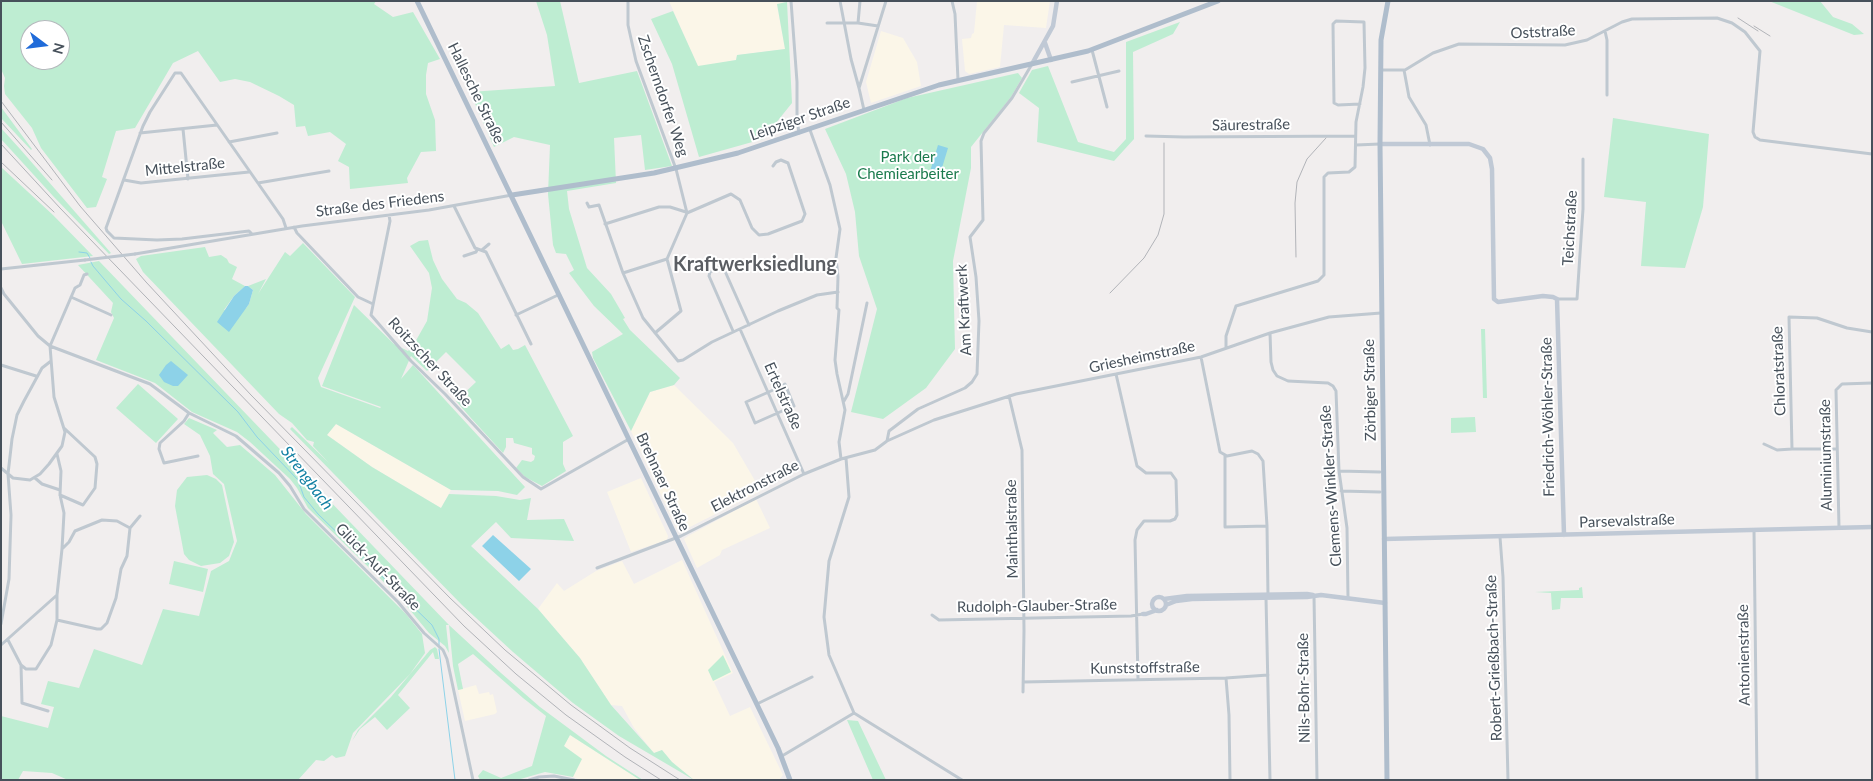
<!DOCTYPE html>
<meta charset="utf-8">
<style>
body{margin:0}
#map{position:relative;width:1873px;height:781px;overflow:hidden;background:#f1eeee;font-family:Lato,sans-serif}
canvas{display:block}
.frame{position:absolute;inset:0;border:2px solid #47515b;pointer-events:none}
.north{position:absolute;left:20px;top:20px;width:50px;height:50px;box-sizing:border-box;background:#fff;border:1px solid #b5b9bd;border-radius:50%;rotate:105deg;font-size:14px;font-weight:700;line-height:20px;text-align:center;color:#47515b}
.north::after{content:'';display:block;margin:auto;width:18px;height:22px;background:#206bd9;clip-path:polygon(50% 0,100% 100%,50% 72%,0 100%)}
</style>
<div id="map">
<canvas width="1873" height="781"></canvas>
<div class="frame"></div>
<div class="north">N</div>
</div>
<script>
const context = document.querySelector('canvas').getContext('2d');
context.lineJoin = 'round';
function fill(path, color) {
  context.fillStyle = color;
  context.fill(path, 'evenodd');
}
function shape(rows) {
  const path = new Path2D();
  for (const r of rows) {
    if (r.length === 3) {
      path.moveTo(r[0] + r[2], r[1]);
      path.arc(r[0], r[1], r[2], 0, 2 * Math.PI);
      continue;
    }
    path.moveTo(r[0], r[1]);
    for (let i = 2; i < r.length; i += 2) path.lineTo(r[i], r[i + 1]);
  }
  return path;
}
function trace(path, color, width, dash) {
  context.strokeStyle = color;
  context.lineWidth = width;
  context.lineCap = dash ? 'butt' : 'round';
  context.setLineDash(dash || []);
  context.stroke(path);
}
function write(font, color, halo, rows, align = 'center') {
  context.font = font + ' Lato,sans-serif';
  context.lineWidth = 4;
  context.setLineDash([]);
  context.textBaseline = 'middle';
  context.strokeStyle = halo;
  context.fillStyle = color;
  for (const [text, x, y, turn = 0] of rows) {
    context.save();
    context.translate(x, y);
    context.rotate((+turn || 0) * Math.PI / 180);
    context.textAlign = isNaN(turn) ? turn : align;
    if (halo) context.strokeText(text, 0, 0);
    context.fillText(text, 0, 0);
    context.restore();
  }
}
fill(shape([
 [669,1,787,1,777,5,785,49,737,55,736,60,698,67],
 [977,1,1050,1,1046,28,1004,25,1000,67,969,74,965,71,962,39,971,38,972,34,974,33],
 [881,31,903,38,917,62,921,86,871,103,866,82],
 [674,385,733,443,761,491,680,532,678,531,631,431,650,392],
 [336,424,451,490,441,508,372,467,327,435],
 [641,478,668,536,667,540,631,552,607,492],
 [756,499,770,528,722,550,720,555,697,568,684,539,688,536],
 [682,560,733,673,714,682,730,716,750,707,783,775,779,780,694,780,672,762,662,750,654,753,634,728,622,706,611,705,580,658,538,609,557,583,564,591,596,571,622,561,634,584],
 [476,685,479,694,489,692,490,695,493,694,497,712,495,714,465,721,458,690],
 [570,735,640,780,581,780,573,777,581,759,564,746]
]), '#fbf6e8');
fill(shape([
 [1,1,376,1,374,4,393,17,413,12,440,59,428,63,426,75,426,94,435,120,436,151,421,152,407,178,408,183,350,189,349,167,338,161,346,144,330,132,308,136,305,126,296,127,294,105,279,96,250,82,235,79,220,82,198,51,173,63,135,128,116,131,102,177,107,179,96,207,87,208,41,148,32,128,5,94,4,86,5,78,1,69],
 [30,30,60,30,60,60,30,60],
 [536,1,560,1,579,83,637,71,672,166,645,170,641,135,614,138,616,183,567,191,569,209,587,268,611,294,625,318,623,319,630,330,680,378,674,385,650,392,631,431,593,358,592,352,623,334,594,306,581,289,569,273,574,270,566,254,556,253,553,245,548,194,550,145,514,137,494,147,470,92,555,86,547,35],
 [1769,1,1820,1,1833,17,1852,24,1864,34,1854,35],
 [787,2,792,103,763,139,699,157,672,64,651,19,673,11,698,66,736,60,737,55,785,49,777,4],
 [1180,22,1173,34,1133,52,1134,139,1114,161,1037,142,1039,108,1019,93,1032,70,1048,66,1078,142,1114,152,1126,139,1126,42],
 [1018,73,1022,78,1011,97,971,147,971,168,953,261,955,349,926,388,883,419,851,412,877,309,859,256,855,212,846,174,825,129,907,98],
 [1,107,32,149,31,150,1,118],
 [1613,118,1709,134,1703,207,1685,268,1641,266,1646,202,1604,197],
 [1,128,20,149,111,253,109,254,53,196,1,139],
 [1,167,53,215,93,256,22,264,1,221],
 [428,240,433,260,442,279,457,299,466,303,478,313,501,349,509,344,513,350,518,349,525,345,573,436,563,442,563,464,566,471,542,486,525,477,516,468,522,460,531,462,534,460,535,456,532,454,532,448,514,443,513,438,506,438,506,447,503,453,470,417,456,401,476,382,446,352,427,371,411,356,401,379,413,365,525,487,517,495,498,491,451,490,336,424,327,435,372,467,441,508,449,494,496,496,520,500,531,498,527,520,564,519,574,541,511,538,496,522,471,546,538,609,580,658,611,705,654,753,662,750,672,762,694,780,619,736,573,703,513,652,462,605,290,429,292,427,329,463,313,446,314,442,307,440,292,423,279,414,143,272,136,259,141,256,205,247,209,257,221,255,227,259,229,263,237,267,232,279,245,286,234,296,224,310,246,308,249,304,253,290,248,286,266,279,258,294,285,252,290,256,303,243,355,297,318,378,321,387,380,408,381,407,322,386,354,305,394,344,408,351,414,344,427,321,432,288,429,273,410,246,419,241],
 [99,261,449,625,501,673,540,707,606,756,643,780,640,780,570,735,564,746,582,759,573,777,545,772,517,780,480,780,478,776,483,770,501,778,532,766,546,716,523,698,473,654,458,664,463,689,458,690,453,666,449,625,446,625,449,653,445,646,429,633,400,598,308,508,297,488,290,479,250,442,237,432,192,412,155,383,96,360,114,318,111,312,113,303,78,265],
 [1481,329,1485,329,1487,398,1483,398],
 [138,384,178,419,156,443,116,408],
 [1475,417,1476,432,1451,433,1451,418],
 [189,418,217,430,213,433,227,447,240,445,275,475,306,514,406,614,422,634,425,653,410,674,353,733,345,756,336,758,332,755,324,761,316,760,298,780,68,780,52,773,23,771,18,780,1,780,1,716,48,728,54,707,41,704,48,681,79,688,94,649,142,665,163,609,199,616,211,571,229,561,237,541,224,484,213,474,210,456,200,435,184,424],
 [207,475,216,479,222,485,234,542,229,556,220,563,201,566,189,560,184,554,175,506,177,490,187,477],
 [174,561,208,569,203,592,169,584],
 [1582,587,1583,598,1561,598,1560,609,1552,610,1551,593,1535,592,1579,590,1579,588],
 [435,647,437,649,439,659,435,659,433,652,398,695,410,708,387,730,375,717,360,729,352,741,358,730,391,697,430,650],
 [723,655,731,672,713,681,708,670],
 [847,720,858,721,886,780,873,780]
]), '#beedd2');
fill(shape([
 [938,145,948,148,938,181,928,178],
 [245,286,248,286,253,290,249,304,229,332,217,322,234,296],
 [171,361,188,375,178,386,173,386,164,382,159,375,166,365],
 [493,535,531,569,519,581,482,546]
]), '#8dd2e8');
trace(shape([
 [79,252,87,253,90,258],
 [91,262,93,266,121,299,146,321,238,412,257,437,298,480,304,497,318,514,432,625,439,639,439,645],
 [439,649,455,780]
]), '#8dd2e8', 1);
trace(shape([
 [628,1,628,25,636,61,676,169,687,213],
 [791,1,797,82,797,119,799,133],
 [840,1,851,59,859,88],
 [952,1,955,14,958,80],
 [827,23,858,23,878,26],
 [858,23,860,1],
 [1605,31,1607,40,1607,95],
 [1092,50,1107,107],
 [1381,70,1405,70,1433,53,1459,44,1565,45,1587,40,1622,22,1632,19,1717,18,1732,23,1745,32,1760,51,1753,132,1755,137,1760,140,1872,154],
 [1404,70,1409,97,1426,125,1430,145],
 [1072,82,1119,71],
 [864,110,859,88,886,1],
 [183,129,188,179],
 [810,130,830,185,840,229,836,258,838,277,837,308,839,310,835,360,837,374,845,410,839,442,841,459],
 [140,133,217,125],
 [1146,136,1184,137,1355,136],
 [229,142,277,133],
 [1356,145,1380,144],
 [124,180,141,183,249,172],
 [258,183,329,171],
 [587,203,589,207,599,205,623,273,643,318,678,361,683,360,712,342,778,311,817,295,838,292],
 [454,206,475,248,486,252,531,344],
 [389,215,390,221,371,315,411,361,445,394,523,477,541,489,629,439],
 [605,224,659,207,670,207,686,212],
 [294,227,297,233,358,297,373,304],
 [252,234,249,231,182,239,157,240,114,238,107,231,106,228,143,126,150,112,175,73,181,73,283,219,286,228],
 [482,250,489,244],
 [135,254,302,226,429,210,512,195],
 [464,256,476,252,477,250],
 [1,269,85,260],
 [623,273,667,259,687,213,731,194,740,200,752,228,759,235,768,234,802,221,805,214,788,163,781,160,776,162,773,166],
 [1,288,4,294,38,336,50,346,150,384,189,413,236,436,279,473,290,486,304,509,398,602,424,633,443,650,447,659,473,780],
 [71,297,111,315],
 [1557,299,1577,299,1583,209,1583,159],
 [516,315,558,295],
 [740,329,804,474],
 [733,331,709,276,710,272,720,267,724,269,749,325],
 [655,333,681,311,667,259],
 [1270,333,1271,362,1273,370,1277,376,1288,381,1328,383,1333,386,1336,391,1339,471,1347,528,1348,598],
 [1226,348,1226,336,1236,306,1318,281,1324,275,1324,177,1328,173,1349,172,1355,167,1356,122,1363,87,1365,68,1364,22,1336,21,1333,24,1334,103,1338,105,1360,104],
 [1201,357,1220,452,1227,456,1252,451,1258,454,1263,461,1267,526,1268,596],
 [1,365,36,376],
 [1116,374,1137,466,1146,473,1171,473,1176,480,1177,515,1175,519,1170,521,1144,521,1137,530,1135,540,1138,680],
 [782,386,785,384,794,406,791,407],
 [780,387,746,402,755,423,789,408],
 [1009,396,1022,450,1024,631,1023,692],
 [844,401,848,394,867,303],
 [189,413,184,421,160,443,159,449,164,463,198,456],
 [887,441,889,431,918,409,965,388,972,382,977,374,979,321,976,277,970,237,983,220,981,141,984,133,1012,98,1032,64],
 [1764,444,1777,450,1792,449],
 [1837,449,1792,449,1789,317,1817,318,1847,328,1872,332],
 [1225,455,1225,527,1267,526],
 [846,458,849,497,829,561,824,617,829,655,854,713],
 [1,468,13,478,30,480,40,474,49,464,62,446,65,432,54,397,50,346,75,288,80,285,84,275,87,274],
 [1339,471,1380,472],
 [35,478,42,484,60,490],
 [1341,491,1380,492],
 [60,495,83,505,95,488,97,464,95,457,64,428],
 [130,528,140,516],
 [1839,528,1836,390,1842,384,1872,383],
 [1754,530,1757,780],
 [1500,537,1503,577,1508,780],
 [597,568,681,536,804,474,841,459,875,450,887,441,934,420,1016,394,1201,357,1270,333,1329,317,1381,313],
 [1314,596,1317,780],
 [1266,598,1270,780],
 [932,615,939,620,1131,616,1143,614],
 [57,620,97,629,101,629,107,623,116,598,121,569,127,556,130,528,117,521,102,520,75,531,69,542,62,549],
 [1,624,9,579,11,515,8,474,12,439,17,415,24,401,42,368,51,361],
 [8,640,21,665,22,703,48,711],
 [1,645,57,595,62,549,64,513,60,495,61,471,57,454],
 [21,665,26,669,36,669,51,645,57,620,57,595],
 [1226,678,1229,715,1230,780],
 [1023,682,1226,678,1268,675],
 [757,704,812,677],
 [854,713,962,780],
 [782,756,854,713],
 [529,780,539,777,554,776,574,780]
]), '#bfc8d0', 3);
trace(shape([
 [1045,43,1051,60],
 [1032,64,1053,26,1057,1],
 [1380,144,1469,144,1483,149,1490,158,1492,169,1494,299,1498,302,1543,296,1553,297,1557,299,1564,535],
 [1384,539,1872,527],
 [1159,604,7],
 [1164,599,1187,596,1307,594,1313,595],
 [1166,605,1176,601,1192,599,1307,597,1321,595,1385,603],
 [1143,614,1146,614,1157,610]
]), '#c0c9d5', 4.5);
trace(shape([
 [417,1,778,748,790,780],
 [512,195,654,173,738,153,939,85,1088,51,1218,1],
 [1387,780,1380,144,1381,40,1388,1]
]), '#afbdcc', 5);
trace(shape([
 [1738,18,1758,31],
 [1754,26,1770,36],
 [1,101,80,206,146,282,251,395,450,598,505,650,571,705,630,748,680,780],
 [1,122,52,180],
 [1,144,60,208,464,626,516,674,566,715,625,757,661,780],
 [1,162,54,212],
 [1296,257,1295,203,1297,182,1307,159,1326,138],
 [1110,293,1144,258,1158,235,1164,214,1164,143]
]), '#b1b3b8', 1);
trace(shape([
 [85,260,135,254]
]), '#bfc8d0', 3);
write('15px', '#47515b', '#fff', [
 ["Oststraße",1543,32,-3],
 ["Hallesche Straße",476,93,64],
 ["Zscherndorfer Weg",663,96,71],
 ["Leipziger Straße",800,119,-19],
 ["Säurestraße",1251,125,-1],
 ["Mittelstraße",185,167,-6],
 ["Straße des Friedens",380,204,-7],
 ["Teichstraße",1570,228,-87],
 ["Am Kraftwerk",964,310,-93],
 ["Griesheimstraße",1142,357,-12],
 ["Roitzscher Straße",430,362,47],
 ["Chloratstraße",1779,371,-92],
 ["Zörbiger Straße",1370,390,-91],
 ["Ertelstraße",783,396,66],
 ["Friedrich-Wöhler-Straße",1548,417,-91],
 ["Aluminiumstraße",1826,455,-91],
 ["Brehnaer Straße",663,482,65],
 ["Elektronstraße",755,486,-27],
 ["Clemens-Winkler-Straße",1331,486,-94],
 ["Parsevalstraße",1627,521,-2],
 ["Mainthalstraße",1012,529,-91],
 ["Glück-Auf-Straße",378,567,46],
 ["Rudolph-Glauber-Straße",1037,606,-1],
 ["Antonienstraße",1744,655,-91],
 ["Robert-Grießbach-Straße",1494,658,-92],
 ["Kunststoffstraße",1145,668,-1],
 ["Nils-Bohr-Straße",1304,688,-91]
]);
write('15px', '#1b7a4d', '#fff', [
 ["Park der",908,157],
 ["Chemiearbeiter",908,174]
]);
write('italic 16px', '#1280a3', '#fff', [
 ["Strengbach",307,478,53]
]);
write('bold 20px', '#5b5e63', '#fff', [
 ["Kraftwerksiedlung",755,265]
]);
</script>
